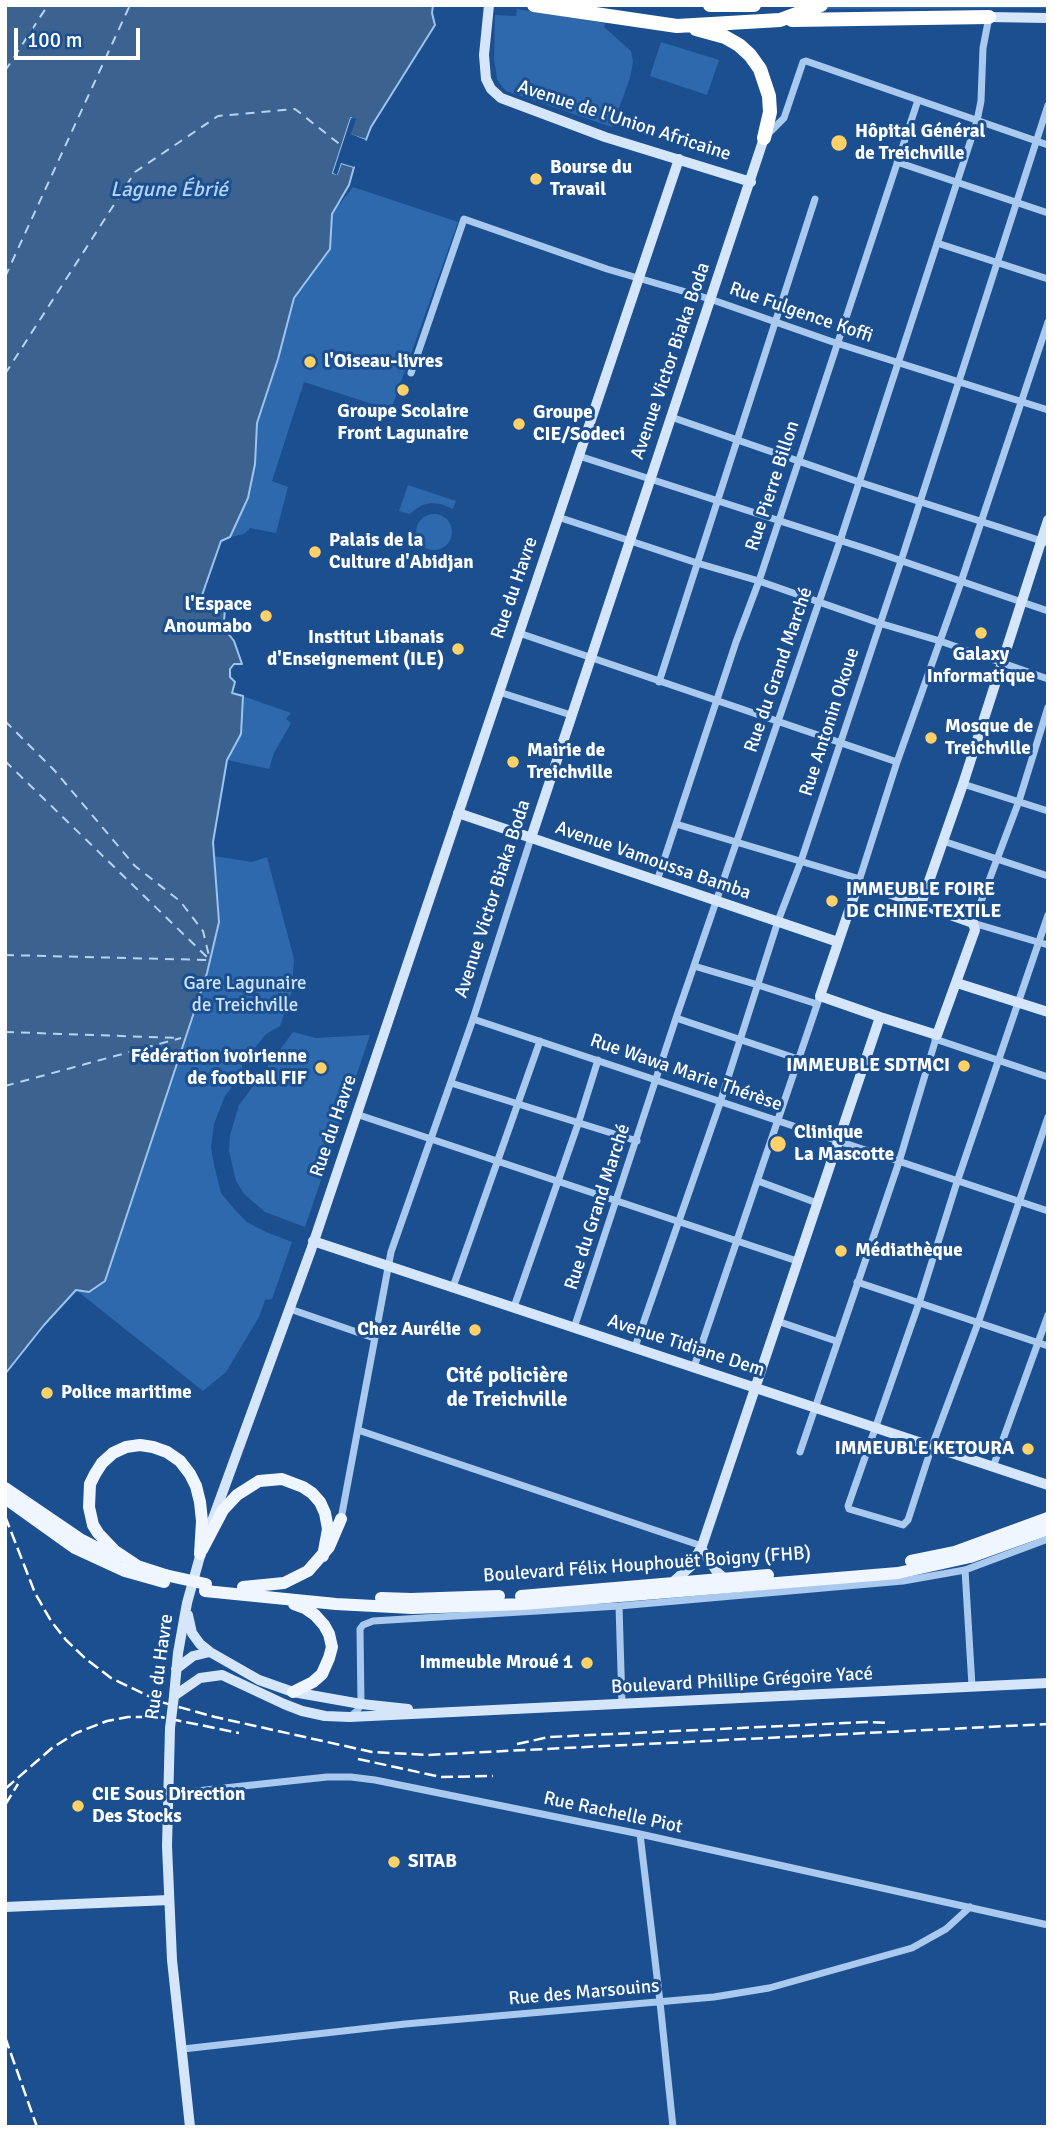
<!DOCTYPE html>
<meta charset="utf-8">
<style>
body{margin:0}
#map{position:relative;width:1053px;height:2132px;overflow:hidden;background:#1b4f8f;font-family:Signika,sans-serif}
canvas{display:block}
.frame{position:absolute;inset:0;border:7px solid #fff;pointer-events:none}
.scale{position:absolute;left:14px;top:28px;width:126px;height:32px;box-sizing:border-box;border:4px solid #fff;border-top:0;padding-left:9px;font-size:21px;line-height:24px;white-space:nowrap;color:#fff;-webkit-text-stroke:5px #1b4f8f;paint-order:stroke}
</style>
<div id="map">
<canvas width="1053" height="2132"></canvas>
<div class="frame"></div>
<div class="scale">100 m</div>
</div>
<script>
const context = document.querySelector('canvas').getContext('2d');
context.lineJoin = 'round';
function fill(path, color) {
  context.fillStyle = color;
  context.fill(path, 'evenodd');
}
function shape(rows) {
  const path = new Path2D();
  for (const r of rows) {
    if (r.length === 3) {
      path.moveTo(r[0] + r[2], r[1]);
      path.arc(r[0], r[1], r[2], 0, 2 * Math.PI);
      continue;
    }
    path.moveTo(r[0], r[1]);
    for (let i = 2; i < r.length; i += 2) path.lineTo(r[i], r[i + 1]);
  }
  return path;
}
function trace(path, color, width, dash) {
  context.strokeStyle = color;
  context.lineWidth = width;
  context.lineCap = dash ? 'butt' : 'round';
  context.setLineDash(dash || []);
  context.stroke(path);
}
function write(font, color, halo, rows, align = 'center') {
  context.font = font + ' Signika,sans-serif';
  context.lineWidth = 6;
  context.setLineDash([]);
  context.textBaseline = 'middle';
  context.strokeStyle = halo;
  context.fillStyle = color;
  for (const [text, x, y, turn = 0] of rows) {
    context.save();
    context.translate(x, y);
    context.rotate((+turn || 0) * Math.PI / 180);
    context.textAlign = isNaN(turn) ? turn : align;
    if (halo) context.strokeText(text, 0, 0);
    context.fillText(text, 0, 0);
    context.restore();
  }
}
fill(shape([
 [827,5,1048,5,1048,8,813,9],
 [517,9,605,23,604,27,631,51,633,62,630,78,612,127,506,91,501,85,497,79,494,59,495,15,516,16],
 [661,42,719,60,707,95,650,76],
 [353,187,458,222,391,410,304,382,272,481,288,487,276,533,250,528,244,534,230,537,248,498,255,464,257,423,278,359,294,298,330,249,332,214],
 [408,485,456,501,453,509,441,504,431,503,422,505,409,514,399,511],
 [434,532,18],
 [243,696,291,713,286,719,291,723,274,753,269,769,227,760,241,734],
 [214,856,252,862,267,857,294,959,292,991,280,1026,266,1034,242,1064,242,1074,225,1096,219,1111,214,1124,211,1147,214,1165,221,1193,236,1211,247,1222,266,1232,292,1242,272,1299,265,1300,259,1317,226,1372,203,1391,76,1290,89,1292,105,1281,207,973,219,922],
 [293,1032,316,1038,370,1035,305,1227,265,1212,244,1194,236,1181,229,1151,230,1135,239,1105]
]), '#2e69ad');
const water = shape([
 [5,5,433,5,432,13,435,25,371,127,366,140,350,135,351,118,333,173,337,174,341,163,354,167,349,185,332,214,330,249,294,298,278,359,257,423,255,464,248,498,230,537,221,541,200,601,200,605,205,610,213,611,219,606,225,609,224,621,227,632,234,641,242,664,234,664,230,669,230,677,235,682,232,693,243,696,241,734,227,760,213,842,219,922,207,973,105,1281,89,1292,76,1290,44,1325,5,1374,5,5]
]);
fill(water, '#3c6290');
trace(water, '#9cc4f0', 2);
fill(shape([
 [351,118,356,119,351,134,366,140,364,143,348,137,341,159,355,164,354,167,341,163,337,175,333,173]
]), '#1b4f8f');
trace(shape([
 [5,71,48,5],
 [5,277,130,5],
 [5,374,135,172,218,116,295,109,342,146],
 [5,721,55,771,135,866,180,901,203,931,210,960],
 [5,761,209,959],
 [5,955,207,960],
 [5,1032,179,1038],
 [5,1086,181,1038]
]), '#b5d3f5', 2, [9, 7]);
trace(shape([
 [767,135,784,118,803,62,806,61,1048,145],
 [897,162,1048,213],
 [937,243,1048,279],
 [411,373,464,219,607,269,710,299,830,341,1048,410],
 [671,417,859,482,1048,543],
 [579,456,873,551,1048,611],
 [558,517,697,563,759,581,879,623,940,641,1048,679],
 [519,633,897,762],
 [659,682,815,199],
 [499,692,571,715],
 [1048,707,1019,801,973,923,1048,945],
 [963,784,1048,811],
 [676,824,860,879],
 [943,841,1048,876],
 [657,881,736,642,759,581,918,100],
 [858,884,897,762,961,582,1048,322],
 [1048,915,957,1182,919,1303,848,1506,849,1509,903,1525,908,1520,932,1446,978,1323,1048,1117],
 [694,966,758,985,817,1004],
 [676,1018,798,1059],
 [473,1019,1048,1211],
 [935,1039,1048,1077],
 [451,1083,637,1141],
 [356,1114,797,1261],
 [758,1181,817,1203],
 [857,1282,1048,1346],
 [453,1287,540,1041],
 [514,1307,578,1124,598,1060],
 [290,1309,374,1338],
 [777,1321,836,1341],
 [574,1328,676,1018,840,541,977,121,981,101,983,48,989,17],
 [635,1347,720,1103,778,921,801,861,901,561,1048,105],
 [694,1367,820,996],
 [358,1430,702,1546],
 [800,1452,899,1162,937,1035],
 [993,1467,1048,1315],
 [341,1519,391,1252,473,1019,531,838],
 [965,1570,972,1686],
 [619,1606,622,1704],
 [350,1717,357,1711,361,1704,360,1629,363,1625,373,1621,619,1606,903,1581,965,1570,1048,1539],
 [168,1794,327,1777,351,1777,375,1780,640,1834,1048,1925],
 [640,1834,660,2002,673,2127],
 [183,2049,405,2024,714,1997,769,1988,912,1948,946,1929,970,1907]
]), '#a9c9ee', 7);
trace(shape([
 [489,5,484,55,486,79,491,89,501,98,605,137,751,182],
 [989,17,1048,18],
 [458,813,838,942],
 [531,838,764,138],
 [858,884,869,886,973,923,975,930,937,1035,880,1017,820,996,858,884],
 [921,904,963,784,1048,520],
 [957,983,1048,1012],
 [313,1241,1048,1485],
 [211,1524,311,1250,679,159],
 [701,1548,717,1572,724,1578],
 [673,1582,691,1566,702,1546,880,1017],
 [188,1615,192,1633,200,1644,210,1652,259,1680,293,1692,361,1704,408,1709],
 [176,1669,193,1656,210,1652],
 [174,1696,178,1653,187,1603,202,1549],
 [174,1696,200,1678,222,1675,284,1704,302,1711,325,1716,350,1717,1048,1683],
 [170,1728,167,1846,172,1960,190,2127],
 [5,1907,169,1900]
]), '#d6e6fa', 10);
trace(shape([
 [5,1488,80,1539,117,1558],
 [5,1498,75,1548,125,1571,164,1582],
 [202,1550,223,1510,237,1495,259,1481,282,1479,303,1487,312,1493,320,1502,325,1513,328,1529,323,1556],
 [911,1561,955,1552,1048,1518],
 [134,1565,165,1575],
 [139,1567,115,1551,98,1533,93,1525,89,1507,90,1484,95,1474,102,1463,113,1453,126,1447,140,1445,153,1447,167,1452,180,1461,190,1474,196,1486,200,1502,202,1521,200,1554],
 [243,1587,284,1583,308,1571,329,1547,341,1519],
 [205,1591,336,1604,412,1608,523,1604,898,1573,970,1557,1048,1529],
 [521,1596,768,1575],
 [381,1598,411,1599,499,1596],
 [293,1692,313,1682,322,1674,329,1658,332,1647,329,1634,324,1625,315,1615,305,1608,294,1604]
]), '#f0f6ff', 12);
trace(shape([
 [534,5,677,26,780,20,821,5],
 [710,5,754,5],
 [792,20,989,17],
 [696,29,725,37,739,45,750,55,760,69,769,96,770,112,764,138]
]), '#fff', 14);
trace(shape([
 [5,1516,35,1593,51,1621,66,1640,86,1659,111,1678,161,1702,215,1717,372,1752,428,1755,465,1753,1048,1724],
 [517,1744,549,1737,867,1722,890,1723],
 [358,1759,441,1777,493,1776],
 [5,1789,52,1748,76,1733,107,1721,128,1717,161,1717,239,1733],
 [5,1805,18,1784],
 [5,2037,37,2127]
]), '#fff', 2.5, [12, 5]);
trace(shape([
 [170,1728,174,1696]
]), '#d6e6fa', 10);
trace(shape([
 [165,1575,206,1584]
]), '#f0f6ff', 12);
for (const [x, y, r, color] of [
 [839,143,9,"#ffd166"],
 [536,179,7,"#ffd166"],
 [310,362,7,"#ffd166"],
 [403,390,7,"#ffd166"],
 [519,424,7,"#ffd166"],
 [315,552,7,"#ffd166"],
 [266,616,7,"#ffd166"],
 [981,633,7,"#ffd166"],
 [458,649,7,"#ffd166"],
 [931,738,7,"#ffd166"],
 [513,762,7,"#ffd166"],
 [832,901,7,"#ffd166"],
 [964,1066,7,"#ffd166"],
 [321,1068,7,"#ffd166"],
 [778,1144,9,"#ffd166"],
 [841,1251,7,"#ffd166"],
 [475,1330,7,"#ffd166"],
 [47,1393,7,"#ffd166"],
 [1028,1449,7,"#ffd166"],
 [587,1663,7,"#ffd166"],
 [78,1806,7,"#ffd166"],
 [394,1862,7,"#ffd166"]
]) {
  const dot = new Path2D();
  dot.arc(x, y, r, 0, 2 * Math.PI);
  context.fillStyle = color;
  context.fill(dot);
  trace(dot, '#1b4f8f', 2.5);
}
write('19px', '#fff', '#1b4f8f', [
 ["Avenue de l'Union Africaine",624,121,18],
 ["Rue Fulgence Koffi",801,313,19],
 ["Avenue Victor Biaka Boda",671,361,-71],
 ["Rue Pierre Billon",773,486,-72],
 ["Rue du Havre",515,588,-71],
 ["Rue du Grand Marché",779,670,-71],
 ["Rue Antonin Okoue",830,722,-72],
 ["Avenue Vamoussa Bamba",653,861,19],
 ["Avenue Victor Biaka Boda",493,899,-72],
 ["Rue Wawa Marie Thérèse",686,1073,19],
 ["Rue du Havre",334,1126,-71],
 ["Rue du Grand Marché",598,1207,-72],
 ["Avenue Tidiane Dem",686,1346,18],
 ["Boulevard Félix Houphouët Boigny (FHB)",647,1565,-4],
 ["Rue du Havre",160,1667,-82],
 ["Boulevard Phillipe Grégoire Yacé",742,1681,-3],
 ["Rue Rachelle Piot",613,1813,12],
 ["Rue des Marsouins",584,1993,-5]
]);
write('bold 19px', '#fff', '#1b4f8f', [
 ["Hôpital Général",855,132],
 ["de Treichville",855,154],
 ["Bourse du",550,168],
 ["Travail",550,190],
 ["l'Oiseau-livres",324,362],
 ["Groupe Scolaire",403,412,"center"],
 ["Front Lagunaire",403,434,"center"],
 ["Groupe",533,413],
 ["CIE/Sodeci",533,435],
 ["Palais de la",329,541],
 ["Culture d'Abidjan",329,563],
 ["l'Espace",252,605,"right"],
 ["Anoumabo",252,627,"right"],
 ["Institut Libanais",444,638,"right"],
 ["d'Enseignement (ILE)",444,660,"right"],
 ["Galaxy",981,655,"center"],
 ["Informatique",981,677,"center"],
 ["Mosque de",945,727],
 ["Treichville",945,749],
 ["Mairie de",527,751],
 ["Treichville",527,773],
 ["IMMEUBLE FOIRE",846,890],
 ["DE CHINE TEXTILE",846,912],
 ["Fédération ivoirienne",307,1057,"right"],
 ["de football FIF",307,1079,"right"],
 ["IMMEUBLE SDTMCI",950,1066,"right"],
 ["Clinique",794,1133],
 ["La Mascotte",794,1155],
 ["Médiathèque",855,1251],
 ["Chez Aurélie",461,1330,"right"],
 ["Police maritime",61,1393],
 ["IMMEUBLE KETOURA",1014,1449,"right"],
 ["Immeuble Mroué 1",573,1663,"right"],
 ["CIE Sous Direction",92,1795],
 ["Des Stocks",92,1817],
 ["SITAB",408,1862]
], 'left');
write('19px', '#cfe3fa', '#1b4f8f', [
 ["Gare Lagunaire",245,984],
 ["de Treichville",245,1006]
]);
write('italic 21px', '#b5d3f5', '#1b4f8f', [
 ["Lagune Ébrié",169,190]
]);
write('bold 21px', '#fff', '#1b4f8f', [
 ["Cité policière",507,1376],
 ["de Treichville",507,1400]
]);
</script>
